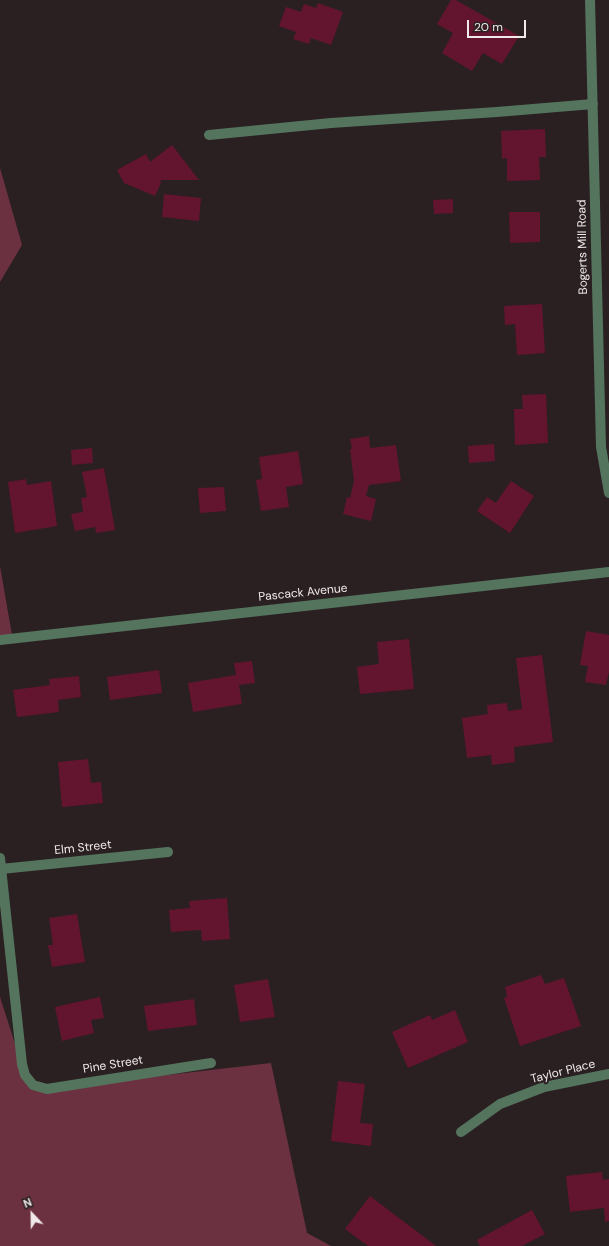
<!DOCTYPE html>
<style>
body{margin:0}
#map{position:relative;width:609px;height:1246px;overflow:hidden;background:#2a2022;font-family:"DM Sans",sans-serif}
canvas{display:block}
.north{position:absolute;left:12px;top:1194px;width:40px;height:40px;-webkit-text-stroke:3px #2a2022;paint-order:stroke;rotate:338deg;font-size:11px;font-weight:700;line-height:16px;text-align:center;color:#f0eaeb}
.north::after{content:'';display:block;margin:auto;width:14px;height:18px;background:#f0eaeb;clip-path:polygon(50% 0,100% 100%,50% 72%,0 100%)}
.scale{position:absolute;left:467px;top:20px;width:59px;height:18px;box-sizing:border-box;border:2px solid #f0eaeb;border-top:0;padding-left:5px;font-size:12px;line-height:14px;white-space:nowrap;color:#f0eaeb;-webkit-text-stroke:3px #2a2022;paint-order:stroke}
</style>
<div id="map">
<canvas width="609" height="1246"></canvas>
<div class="north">N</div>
<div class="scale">20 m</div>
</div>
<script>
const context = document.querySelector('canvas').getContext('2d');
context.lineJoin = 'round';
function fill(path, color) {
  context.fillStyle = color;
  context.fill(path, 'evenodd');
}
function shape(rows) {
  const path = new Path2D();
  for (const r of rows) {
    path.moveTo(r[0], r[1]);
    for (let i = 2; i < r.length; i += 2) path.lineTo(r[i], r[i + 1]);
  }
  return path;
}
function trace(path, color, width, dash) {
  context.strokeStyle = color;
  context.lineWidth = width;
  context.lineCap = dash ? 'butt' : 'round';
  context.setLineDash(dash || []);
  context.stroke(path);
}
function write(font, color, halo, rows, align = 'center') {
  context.font = font + ' "DM Sans",sans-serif';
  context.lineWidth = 4;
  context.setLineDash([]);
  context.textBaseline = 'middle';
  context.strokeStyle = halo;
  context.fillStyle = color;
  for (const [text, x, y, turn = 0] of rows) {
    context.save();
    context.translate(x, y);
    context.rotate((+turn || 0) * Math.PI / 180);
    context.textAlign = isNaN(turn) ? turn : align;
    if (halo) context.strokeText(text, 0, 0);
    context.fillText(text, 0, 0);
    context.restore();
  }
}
fill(shape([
 [0,168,22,245,0,282],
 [0,566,12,635,0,636],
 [0,997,25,1075,47,1089,271,1063,307,1233,331,1246,0,1246]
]), '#6c3140');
fill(shape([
 [451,0,456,0,519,36,502,64,483,53,472,71,442,53,453,33,437,24],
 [318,3,343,12,331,45,311,38,309,44,293,39,296,32,279,26,286,7,301,12,304,4,316,8],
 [545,129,546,157,539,157,540,180,507,181,507,158,502,159,501,131],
 [172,145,199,180,160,180,161,183,155,196,124,183,117,170,146,154,150,162],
 [164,194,201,198,199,221,162,217],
 [453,199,453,213,434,214,433,200],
 [509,212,540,212,540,242,510,243],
 [542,304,545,353,517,355,515,324,505,325,504,306],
 [546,394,548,443,515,445,514,409,523,409,522,395],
 [369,436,370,448,396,445,401,481,369,485,366,496,376,499,371,521,343,514,347,497,350,498,354,481,350,449,352,449,350,439],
 [494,444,495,461,469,463,468,446],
 [92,448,93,463,72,465,71,450],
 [298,451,303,484,286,487,289,507,261,511,256,480,262,479,259,457],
 [104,468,115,530,96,533,95,527,75,531,71,514,83,512,81,498,87,497,82,472],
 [26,479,27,485,51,481,57,526,15,533,8,482],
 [511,481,534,496,510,533,477,511,487,497,496,503],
 [224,487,226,511,200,513,198,488],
 [586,631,609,635,609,672,606,685,585,682,588,666,580,665],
 [409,639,414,689,360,694,357,667,379,664,377,642],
 [542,655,553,742,514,747,515,762,492,765,491,755,467,758,462,718,488,714,487,705,507,703,508,711,522,709,516,658],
 [252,661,255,683,239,685,242,704,193,712,188,683,236,675,234,663],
 [159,670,162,693,110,700,107,677],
 [79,676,81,697,58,700,59,712,17,717,13,690,50,685,49,679],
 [88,759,91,783,101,782,103,803,62,807,58,762],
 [227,898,230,939,202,941,201,930,171,932,169,910,190,908,189,901],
 [77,914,85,962,52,967,48,945,53,945,49,918],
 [541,975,545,984,564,978,581,1026,520,1046,504,998,507,997,505,987],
 [268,979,275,1017,240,1022,234,985],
 [100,997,104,1018,91,1020,94,1033,62,1041,55,1007],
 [194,999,197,1025,148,1031,144,1006],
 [455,1010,468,1042,408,1068,392,1032,430,1015,432,1020],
 [338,1081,365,1084,360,1123,373,1124,371,1146,331,1141],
 [602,1172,603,1180,609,1179,609,1221,605,1222,604,1208,570,1212,566,1176],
 [370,1196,436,1246,368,1246,345,1229],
 [532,1210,545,1234,522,1246,480,1246,477,1240]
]), '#63142e');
trace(shape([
 [590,0,601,447,609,493],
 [209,135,331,123,497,112,593,104],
 [0,640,609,572],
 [0,858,22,1064,25,1075,33,1085,47,1089,211,1063],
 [1,869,168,852],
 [461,1132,500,1104,544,1087,609,1074]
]), '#54745e', 10);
write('12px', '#f0eaeb', '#2a2022', [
 ["Bogerts Mill Road",583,247,-91],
 ["Pascack Avenue",303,593,-6],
 ["Elm Street",83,848,-6],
 ["Pine Street",113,1065,-9],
 ["Taylor Place",563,1072,-14]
]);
</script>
